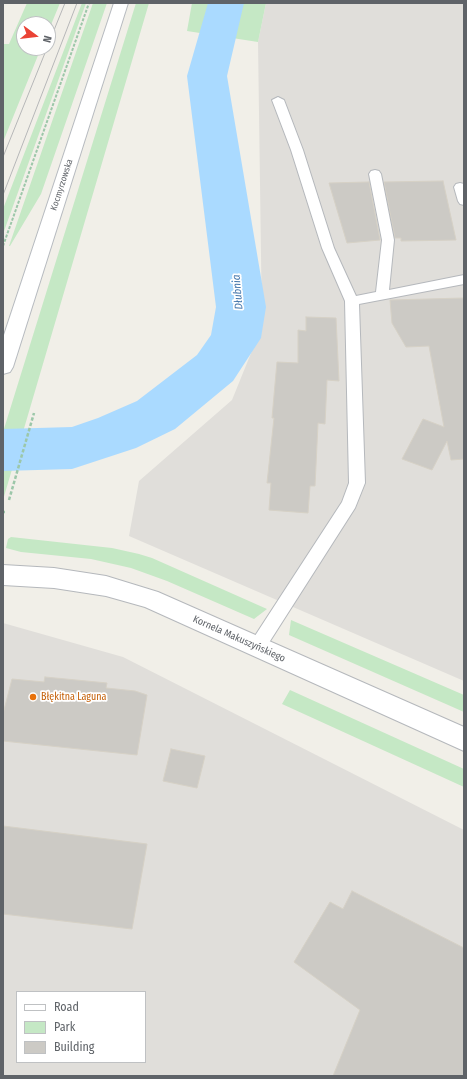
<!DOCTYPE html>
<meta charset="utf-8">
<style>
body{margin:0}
#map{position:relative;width:467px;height:1079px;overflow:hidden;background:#f1efe8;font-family:"Fira Sans Condensed",sans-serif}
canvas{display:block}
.frame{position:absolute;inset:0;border:4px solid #5f6368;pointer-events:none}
.legend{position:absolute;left:16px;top:991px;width:130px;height:72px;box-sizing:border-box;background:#fff;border:1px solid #bfc1c3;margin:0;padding:5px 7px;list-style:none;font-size:12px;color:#5f6368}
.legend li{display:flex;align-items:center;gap:8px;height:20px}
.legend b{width:20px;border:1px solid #bfc1c3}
.north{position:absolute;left:16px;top:16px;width:40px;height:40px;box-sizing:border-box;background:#fff;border:1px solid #bfc1c3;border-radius:50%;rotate:105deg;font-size:11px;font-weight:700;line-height:16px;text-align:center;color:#5f6368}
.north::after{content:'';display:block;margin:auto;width:14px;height:18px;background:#ea4335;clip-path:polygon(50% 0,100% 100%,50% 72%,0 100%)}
</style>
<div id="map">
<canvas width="467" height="1079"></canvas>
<div class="frame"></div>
<ul class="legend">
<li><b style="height:5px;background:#fff"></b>Road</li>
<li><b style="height:11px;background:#c5e8c5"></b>Park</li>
<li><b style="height:11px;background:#cccac5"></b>Building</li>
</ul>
<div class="north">N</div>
</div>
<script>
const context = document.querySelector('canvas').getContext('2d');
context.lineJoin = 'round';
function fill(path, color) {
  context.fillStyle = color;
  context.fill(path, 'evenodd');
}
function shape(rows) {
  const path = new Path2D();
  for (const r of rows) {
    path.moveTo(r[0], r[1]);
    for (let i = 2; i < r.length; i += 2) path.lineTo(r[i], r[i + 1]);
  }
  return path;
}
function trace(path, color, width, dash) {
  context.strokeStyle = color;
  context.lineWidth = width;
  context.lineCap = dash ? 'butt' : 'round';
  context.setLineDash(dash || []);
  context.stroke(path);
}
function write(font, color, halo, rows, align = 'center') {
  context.font = font + ' "Fira Sans Condensed",sans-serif';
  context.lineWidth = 3.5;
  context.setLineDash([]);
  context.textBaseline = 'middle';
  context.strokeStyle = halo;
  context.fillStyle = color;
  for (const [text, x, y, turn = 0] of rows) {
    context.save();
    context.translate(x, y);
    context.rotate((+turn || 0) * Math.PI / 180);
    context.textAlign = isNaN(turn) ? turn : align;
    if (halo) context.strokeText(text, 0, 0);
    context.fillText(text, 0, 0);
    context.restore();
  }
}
fill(shape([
 [266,3,464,3,464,681,129,536,139,481,232,400,262,326,258,42],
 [3,623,123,657,464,830,464,1076,3,1076],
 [17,992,145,992,145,1062,17,1062]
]), '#e0deda');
fill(shape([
 [27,3,60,3,48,32,48,24,24,24,24,48,41,48,3,142,3,44,9,44],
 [82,3,86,3,3,234,3,209],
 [93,3,107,3,41,194,10,246,9,246],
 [136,3,149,3,3,500,3,432],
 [192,3,266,3,258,42,187,31],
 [11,537,112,548,139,554,152,558,267,609,254,619,167,581,131,568,91,559,21,552,6,548,8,539],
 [291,620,464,695,464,712,289,635],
 [290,690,464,769,464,787,282,704]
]), '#c5e8c5');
fill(shape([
 [208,3,244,3,227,76,266,307,261,338,233,381,175,429,136,448,72,469,3,471,3,429,72,427,98,418,137,401,197,355,211,335,216,307,187,76,208,3]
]), '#aadaff');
const building = shape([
 [443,181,456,240,401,241,401,238,395,238,384,182,443,181],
 [369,182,380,240,347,243,329,183,369,182],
 [464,298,464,459,451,460,447,441,432,470,402,459,423,419,444,427,429,346,406,347,392,323,390,300,464,298],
 [306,317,336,318,339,381,327,380,325,424,318,423,315,486,310,486,308,513,269,510,271,483,267,483,274,418,272,418,277,362,298,363,298,330,306,331,306,317],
 [45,677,107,683,106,688,135,691,147,695,137,755,3,741,3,714,12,679,44,682,45,677],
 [171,749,205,756,197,788,163,781,171,749],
 [3,826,147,844,132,929,3,914,3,826],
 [352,891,464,948,464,1076,333,1076,360,1010,294,962,330,902,343,909,352,891]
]);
fill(building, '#cccac5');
trace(building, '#d6d1c6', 1);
const lane = shape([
 [278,97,284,100,303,150,334,248,356,296,376,292,382,240,369,174,371,171,375,170,379,171,381,174,394,240,389,290,464,275,464,284,359,304,365,483,355,508,263,652,257,655,251,652,248,647,251,642,342,502,349,483,345,301,322,248,291,150,272,100,278,97],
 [460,183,464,184,464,205,460,204,458,201,454,187,456,184,460,183]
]);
const street = shape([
 [3,565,54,568,106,576,158,592,464,727,464,751,145,607,106,596,54,588,3,585,3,565]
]);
const secondary = shape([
 [114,3,128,3,13,367,10,372,3,374,3,338,114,3]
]);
trace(lane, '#b5b8bc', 2);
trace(street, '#b5b8bc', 2);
trace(secondary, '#b6babf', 2);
trace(shape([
 [3,246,89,3]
]), '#9cc7a9', 2, [3, 1.5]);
trace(shape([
 [9,500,34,413],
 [3,512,5,512]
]), '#9cc7a9', 2.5, [3.5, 2]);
fill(lane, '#fff');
fill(street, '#fff');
fill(secondary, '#fff');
trace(shape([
 [48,45,65,3],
 [3,157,47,48],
 [3,195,77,3]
]), '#b6b7b8', 1);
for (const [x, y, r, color] of [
 [33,697,4,"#e8710a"]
]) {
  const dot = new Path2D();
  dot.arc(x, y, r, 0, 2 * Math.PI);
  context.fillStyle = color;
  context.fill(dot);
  trace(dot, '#fff', 1.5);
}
write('9px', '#5f6368', '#fff', [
 ["Kocmyrzowska",62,185,-72]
]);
write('10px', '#5f6368', '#fff', [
 ["Kornela Makuszyńskiego",239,639,24]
]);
write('10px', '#c56008', '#fff', [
 ["Błękitna Laguna",41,697]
], 'left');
write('italic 11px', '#4174aa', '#fff', [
 ["Dłubnia",238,292,-95]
]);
</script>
